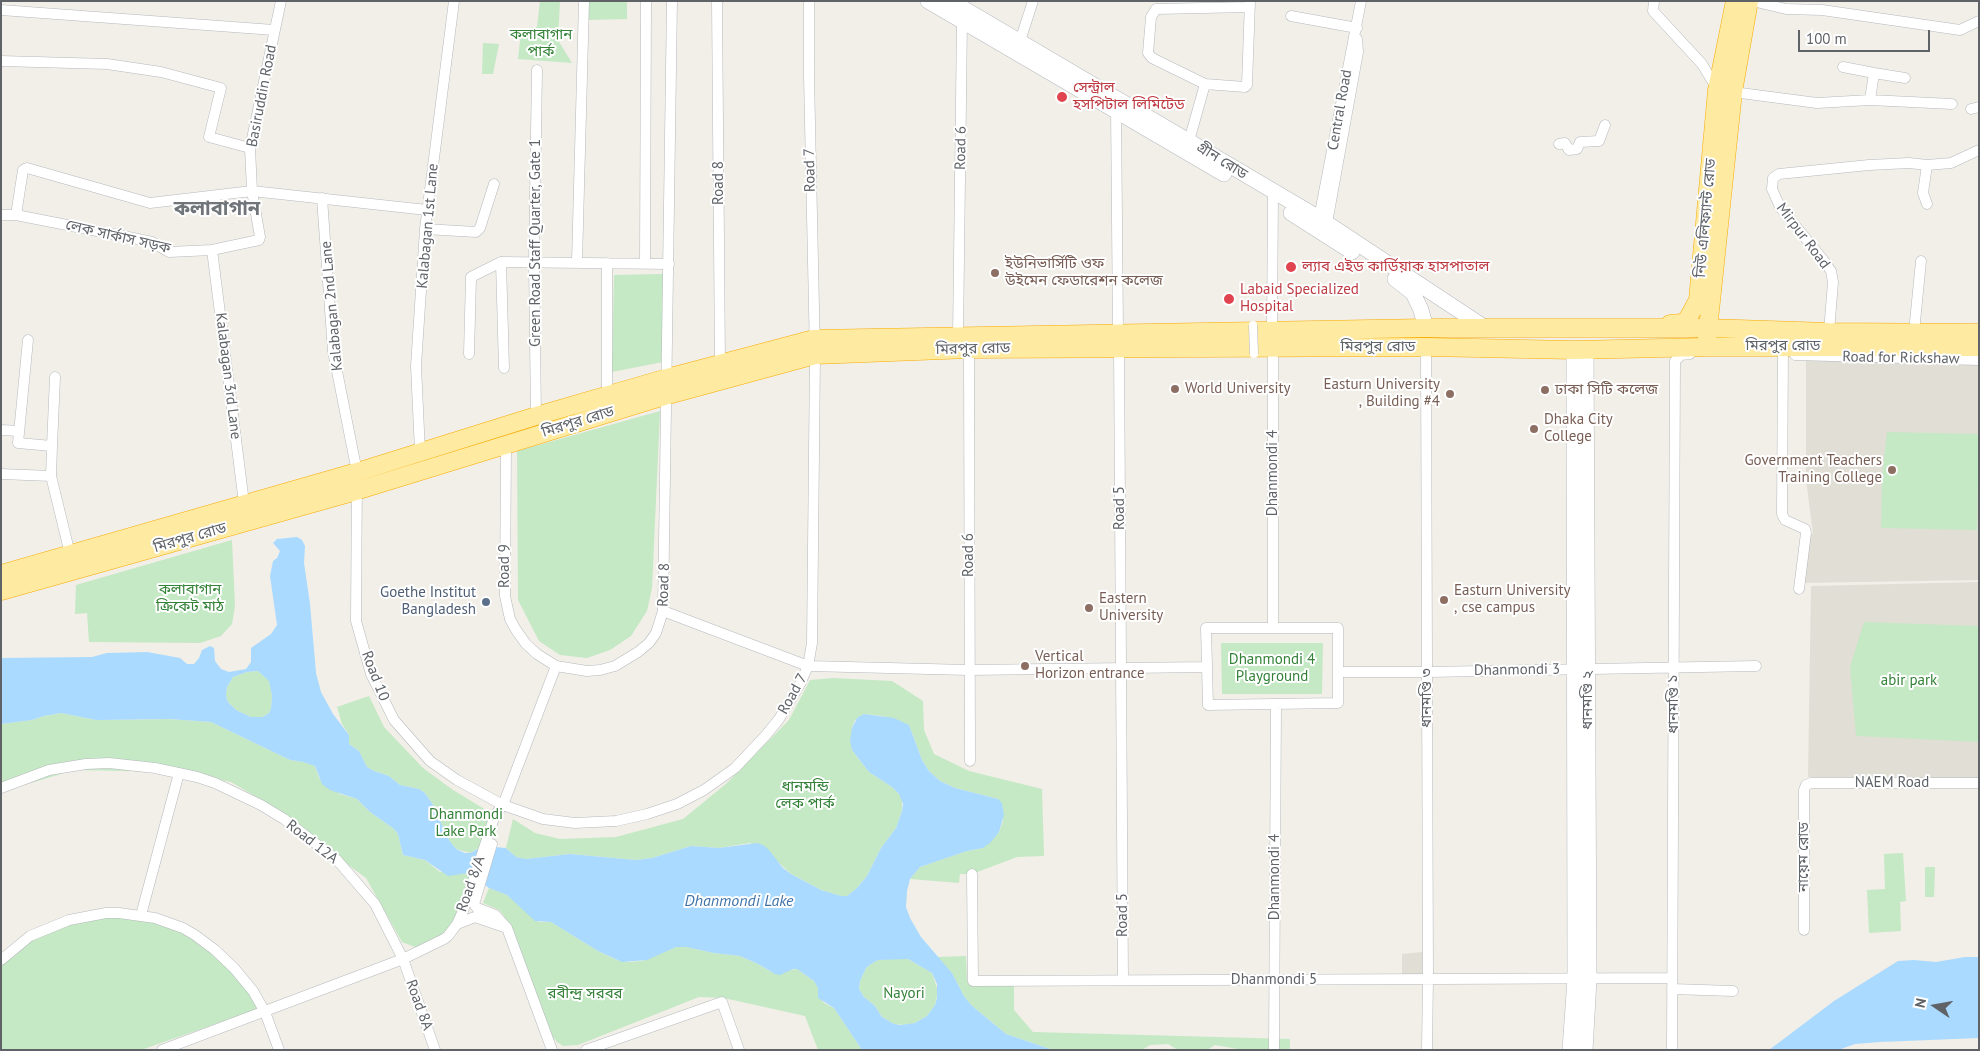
<!DOCTYPE html>
<meta charset="utf-8">
<style>
body{margin:0}
#map{position:relative;width:1980px;height:1051px;overflow:hidden;background:#f1efe8;font-family:"PT Sans",sans-serif}
canvas{display:block}
.frame{position:absolute;inset:0;border:2px solid #5f6368;pointer-events:none}
.north{position:absolute;left:1910px;top:981px;width:50px;height:50px;-webkit-text-stroke:4px #fff;paint-order:stroke;rotate:282deg;font-size:14px;font-weight:700;line-height:20px;text-align:center;color:#5f6368}
.north::after{content:'';display:block;margin:auto;width:18px;height:22px;background:#5f6368;clip-path:polygon(50% 0,100% 100%,50% 72%,0 100%)}
.scale{position:absolute;left:1798px;top:30px;width:132px;height:22px;box-sizing:border-box;border:2px solid #5f6368;border-top:0;padding-left:6px;font-size:15px;line-height:18px;white-space:nowrap;color:#5f6368;-webkit-text-stroke:4px #fff;paint-order:stroke}
</style>
<div id="map">
<canvas width="1980" height="1051"></canvas>
<div class="frame"></div>
<div class="north">N</div>
<div class="scale">100 m</div>
</div>
<script>
const context = document.querySelector('canvas').getContext('2d');
context.lineJoin = 'round';
function fill(path, color) {
  context.fillStyle = color;
  context.fill(path, 'evenodd');
}
function shape(rows) {
  const path = new Path2D();
  for (const r of rows) {
    path.moveTo(r[0], r[1]);
    for (let i = 2; i < r.length; i += 2) path.lineTo(r[i], r[i + 1]);
  }
  return path;
}
function trace(path, color, width, dash) {
  context.strokeStyle = color;
  context.lineWidth = width;
  context.lineCap = dash ? 'butt' : 'round';
  context.setLineDash(dash || []);
  context.stroke(path);
}
function write(font, color, halo, rows, align = 'center') {
  context.font = font + ' "PT Sans","Noto Sans Bengali",sans-serif';
  context.lineWidth = 4;
  context.setLineDash([]);
  context.textBaseline = 'middle';
  context.strokeStyle = halo;
  context.fillStyle = color;
  for (const [text, x, y, turn = 0] of rows) {
    context.save();
    context.translate(x, y);
    context.rotate((+turn || 0) * Math.PI / 180);
    context.textAlign = isNaN(turn) ? turn : align;
    if (halo) context.strokeText(text, 0, 0);
    context.fillText(text, 0, 0);
    context.restore();
  }
}
fill(shape([
 [1806,359,1979,364,1979,580,1801,583,1808,538,1813,533,1806,480],
 [1979,582,1979,779,1808,777,1811,586],
 [1423,952,1422,976,1402,976,1402,954]
]), '#e1ded6');
fill(shape([
 [540,1,560,1,558,40,572,63,518,59,521,32,527,31,528,28,537,27],
 [587,1,627,1,627,19,586,20],
 [483,43,499,44,493,74,482,74],
 [664,274,663,362,612,372,614,275],
 [660,411,652,588,647,611,631,636,610,650,587,658,560,655,539,641,518,600,517,451],
 [1887,432,1979,434,1977,530,1881,528,1882,477],
 [232,540,235,606,232,624,221,636,200,643,89,642,87,613,75,614,76,585],
 [1864,622,1979,626,1979,742,1856,736,1850,667],
 [1221,643,1323,643,1322,694,1222,694],
 [258,671,269,680,272,696,271,709,268,714,262,717,251,717,236,710,228,702,226,696,227,687,233,677,247,672],
 [833,678,892,681,923,701,924,730,934,754,969,771,1042,789,1044,856,1017,857,972,874,960,874,959,883,910,879,920,867,967,851,983,848,999,832,1003,821,1003,809,998,799,955,788,940,781,929,771,922,760,909,725,882,716,864,714,855,720,852,728,852,750,869,772,892,787,899,794,902,798,902,811,896,828,881,848,867,876,857,888,847,896,840,896,821,890,801,879,791,874,778,862,750,843,719,848,691,846,652,858,636,860,570,854,526,859,516,857,506,848,513,819,535,833,560,839,616,837,683,819,727,783,789,720,810,680],
 [369,696,384,727,423,768,453,790,491,813,479,848,470,853,456,849,449,840,432,803,425,793,419,789,400,785,389,776,374,771,367,767,359,751,349,744,349,735,342,724,337,707],
 [61,713,96,720,169,719,211,722,290,760,309,763,315,766,319,778,340,794,357,799,370,812,394,829,398,834,403,855,425,860,440,872,468,873,473,876,458,917,437,940,420,949,402,942,366,878,253,795,231,782,179,772,74,770,1,792,1,724,32,720,44,716],
 [1903,853,1906,901,1900,902,1901,931,1869,933,1867,890,1885,889,1884,854],
 [1925,867,1935,867,1934,897,1925,897],
 [489,888,507,895,539,922,551,922,598,951,617,960,628,962,642,961,676,947,686,947,714,953,740,956,758,964,771,972,797,969,814,981,818,988,818,995,824,1003,834,1008,862,1050,818,1050,805,1016,724,998,699,997,578,1045,563,1046,557,1042,552,1036,504,916,499,910,483,903],
 [108,915,148,920,195,938,220,957,261,1008,141,1050,1,1050,1,964,32,938,69,925],
 [966,956,967,981,1014,981,1014,1010,1033,1032,1290,1039,1290,1050,1243,1050,1215,1045,1207,1050,1178,1050,1168,1044,1150,1045,1142,1050,1053,1050,1006,1034,971,1005,964,996,952,973,937,957],
 [902,958,908,959,932,973,938,991,935,1005,927,1016,915,1023,908,1025,894,1024,882,1017,875,1006,864,997,859,989,860,981,866,968,871,964,878,960]
]), '#c5e8c5');
fill(shape([
 [297,537,302,540,305,546,304,563,310,604,316,673,321,692,333,714,349,735,349,744,359,751,367,767,374,771,389,776,400,785,419,789,425,793,432,803,449,840,456,849,465,853,470,853,484,846,506,848,516,857,526,859,570,854,636,860,652,858,691,846,719,848,757,843,763,845,769,850,783,868,791,874,821,890,841,896,847,896,857,888,867,876,881,848,896,828,902,811,903,804,899,794,892,787,869,772,852,750,850,741,852,728,857,718,864,714,894,718,909,725,922,760,929,771,940,781,955,788,998,799,1002,803,1004,815,999,832,990,843,983,848,967,851,920,867,910,879,907,891,906,907,910,918,921,937,952,973,964,996,971,1005,1006,1034,1053,1050,862,1050,834,1008,818,998,818,988,814,981,797,969,793,969,780,975,775,974,758,964,740,956,714,953,686,947,676,947,647,960,622,962,598,951,551,922,535,921,507,895,489,888,468,873,448,876,425,860,403,855,398,834,394,829,370,812,357,799,330,790,322,784,315,766,303,762,290,760,211,722,169,719,96,720,61,713,44,716,32,720,1,724,1,658,92,657,107,653,147,652,180,658,187,664,194,664,199,658,202,650,210,646,214,648,215,661,221,669,229,672,246,669,251,662,251,648,271,634,277,625,270,576,273,561,277,558,280,551,273,543,277,539],
 [258,671,269,681,272,696,271,709,268,714,262,717,251,717,236,710,228,702,226,696,227,687,233,677,247,672],
 [908,959,932,973,937,984,937,998,935,1005,927,1016,915,1023,901,1025,894,1024,882,1017,875,1006,864,997,859,989,860,981,866,968,871,964,878,960],
 [1965,957,1979,957,1979,1038,1880,1042,1855,1044,1838,1050,1769,1050,1834,1001,1898,961,1914,960,1936,962]
]), '#aadaff');
const minor = shape([
 [717,1,720,364],
 [1654,1,1653,11,1702,64,1717,89],
 [1752,1,1786,9,1822,10,1960,30,1979,21],
 [1250,7,1156,9,1151,17,1148,53,1152,58,1205,84,1245,87,1247,85,1250,1],
 [1,10,274,30],
 [1291,16,1357,28],
 [1020,41,1033,1],
 [1,61,107,64,161,72,221,88,209,137,250,148],
 [1843,67,1874,73,1870,100],
 [1874,73,1905,78],
 [1733,92,1817,103,1870,100,1952,104],
 [1116,107,1118,334],
 [1971,109,1979,107],
 [1189,141,1205,84],
 [1559,144,1565,143,1569,150,1577,149,1580,142,1599,141,1605,125],
 [1927,165,1951,163,1979,150],
 [322,198,333,351,357,472,356,621,371,674,394,720,430,761,457,780,503,805,543,819,575,823,616,821,647,814,677,804,704,790,735,768,766,735,779,719,800,684,808,666,812,643,815,355,809,76,809,1],
 [1,215,16,215,138,239,152,242,169,252,212,250,259,240,260,237,252,191,250,148,281,1],
 [16,215,23,170,27,168,150,203,252,191,427,210],
 [1319,218,1361,1],
 [1327,223,1358,52,1357,39],
 [425,229,476,232,480,228,494,184],
 [212,250,244,503],
 [501,262,669,264],
 [577,262,584,1],
 [645,263,646,1],
 [1272,331,1273,193],
 [1829,332,1833,282,1831,271,1824,261,1780,207,1772,189,1773,178,1779,174,1869,165,1909,163,1927,165,1923,193,1927,204],
 [1914,332,1921,261],
 [958,336,962,21],
 [28,340,18,443,52,446,51,476,70,554],
 [1783,346,1782,514,1785,520,1805,529,1806,533,1799,589],
 [1426,347,1428,979,1427,1050],
 [1119,348,1123,980],
 [969,349,970,761],
 [469,354,471,277,501,262,504,368],
 [1795,355,1979,360],
 [607,396,607,263],
 [536,416,534,262,537,70],
 [1,430,19,431],
 [506,444,505,596,510,619,516,630,526,644,537,654,556,666,587,671,600,670,615,666,638,652,649,643,656,633,663,611,672,1],
 [52,446,55,377],
 [420,452,416,366,425,229,454,1],
 [1,474,51,476],
 [663,611,808,666,969,670,1207,667],
 [1206,628,1338,628,1338,703,1208,705,1206,628],
 [1273,628,1273,348],
 [1338,672,1428,672,1756,666],
 [1,788,49,770,86,764,109,763,155,768,197,777,215,783,261,805,284,819,337,860,375,904,403,959,435,1050],
 [492,844,474,904,477,908,495,915,507,928,552,1050],
 [972,874,973,981,1672,978],
 [141,915,179,773],
 [457,924,475,917,507,928],
 [1804,930,1804,790,1806,785,1811,783,1979,783],
 [1,960,30,936,69,920,106,913,119,913,155,918,183,928,195,935,215,950,234,968,253,991,265,1012,279,1050],
 [1672,989,1733,991],
 [1672,1047,1675,361,1681,355,1690,354],
 [162,1050,403,959,444,939,448,936,457,924,463,911,495,815,503,805,556,666],
 [586,1050,722,1002,739,1050],
 [1274,1050,1276,704]
]);
const secondary = shape([
 [928,1,1224,174],
 [951,1,1319,218,1487,329],
 [1291,213,1352,252],
 [1395,279,1413,293,1421,310,1426,328],
 [1570,1050,1575,979,1574,350],
 [1585,1050,1589,979,1586,349]
]);
const trunk = shape([
 [1670,324,1682,323,1687,320,1698,300,1717,90,1735,1],
 [1707,339,1733,92,1749,1],
 [1,574,357,472,536,416,667,378,814,339,1426,328,1708,328,1829,332,1979,333],
 [1,591,356,491,668,395,815,355,969,349,1426,347,1574,350,1707,347,1979,347]
]);
trace(minor, '#b5b8bc', 11);
trace(secondary, '#b6babf', 16);
trace(trunk, '#f9ab00', 19);
trace(minor, '#fff', 10);
trace(secondary, '#fff', 15);
trace(trunk, '#feeaa1', 18);
const pedestrianBridge = shape([
 [1253,325,1254,354]
]);
trace(pedestrianBridge, '#b5b8bc', 9, []);
trace(pedestrianBridge, '#fff', 8);
for (const [x, y, r, color] of [
 [1062,97,6,"#e0444e"],
 [1291,267,6,"#e0444e"],
 [995,273,5,"#8d6e63"],
 [1229,299,6,"#e0444e"],
 [1175,389,5,"#8d6e63"],
 [1545,390,5,"#8d6e63"],
 [1450,394,5,"#8d6e63"],
 [1534,429,5,"#8d6e63"],
 [1892,470,5,"#8d6e63"],
 [1444,600,5,"#8d6e63"],
 [486,602,5,"#5c6f8a"],
 [1089,608,5,"#8d6e63"],
 [1025,666,5,"#8d6e63"]
]) {
  const dot = new Path2D();
  dot.arc(x, y, r, 0, 2 * Math.PI);
  context.fillStyle = color;
  context.fill(dot);
  trace(dot, '#fff', 2);
}
write('15px', '#348238', '#fff', [
 ["কলাবাগান",541,35],
 ["পার্ক",541,52],
 ["কলাবাগান",190,590],
 ["ক্রিকেট মাঠ",190,607],
 ["Dhanmondi 4",1272,660],
 ["Playground",1272,677],
 ["abir park",1909,681],
 ["ধানমন্ডি",805,787],
 ["লেক পার্ক",805,804],
 ["Dhanmondi",466,815],
 ["Lake Park",466,832],
 ["রবীন্দ্র সরবর",585,994],
 ["Nayori",904,994]
]);
write('15px', '#be3a42', '#fff', [
 ["সেন্ট্রাল",1073,88],
 ["হসপিটাল লিমিটেড",1073,105],
 ["ল্যাব এইড কার্ডিয়াক হাসপাতাল",1302,267],
 ["Labaid Specialized",1240,290],
 ["Hospital",1240,307]
], 'left');
write('15px', '#5f6368', '#fff', [
 ["Basiruddin Road",262,96,-79],
 ["Central Road",1340,110,-80],
 ["Road 6",961,148,-89],
 ["গ্রীন রোড",1222,161,32],
 ["Road 7",810,170,-91],
 ["Road 8",719,183,-90],
 ["নিউ এলিফ্যান্ট রোড",1706,218,-85],
 ["Kalabagan 1st Lane",428,226,-85],
 ["Mirpur Road",1803,236,53],
 ["লেক সার্কাস সড়ক",118,237,13],
 ["Green Road Staff Quarter, Gate 1",536,243,-90],
 ["Kalabagan 2nd Lane",332,306,-95],
 ["মিরপুর রোড",1783,346],
 ["মিরপুর রোড",1378,347],
 ["মিরপুর রোড",973,349,-1],
 ["Road for Rickshaw",1901,358,1],
 ["Kalabagan 3rd Lane",228,376,83],
 ["মিরপুর রোড",578,422,-17],
 ["Dhanmondi 4",1273,473,-90],
 ["Road 5",1120,508,-90],
 ["মিরপুর রোড",190,538,-16],
 ["Road 6",969,555,-90],
 ["Road 9",505,566,-90],
 ["Road 8",664,585,-88],
 ["Dhanmondi 3",1517,670,-1],
 ["Road 10",375,676,69],
 ["Road 7",793,694,-61],
 ["ধানমণ্ডি ৩",1427,698,-90],
 ["ধানমণ্ডি ২",1588,700,-90],
 ["ধানমণ্ডি ১",1674,704,-90],
 ["NAEM Road",1892,783],
 ["Road 12A",312,842,38],
 ["নায়েম রোড",1804,857,-90],
 ["Dhanmondi 4",1275,877,-90],
 ["Road 8/A",471,884,-71],
 ["Road 5",1123,915,-90],
 ["Dhanmondi 5",1274,980],
 ["Road 8A",419,1005,70]
]);
write('15px', '#785e54', '#fff', [
 ["ইউনিভার্সিটি ওফ",1005,264],
 ["উইমেন ফেডারেশন কলেজ",1005,281],
 ["Easturn University",1440,385,"right"],
 [", Building #4",1440,402,"right"],
 ["World University",1185,389],
 ["ঢাকা সিটি কলেজ",1555,390],
 ["Dhaka City",1544,420],
 ["College",1544,437],
 ["Government Teachers",1882,461,"right"],
 ["Training College",1882,478,"right"],
 ["Easturn University",1454,591],
 [", cse campus",1454,608],
 ["Eastern",1099,599],
 ["University",1099,616],
 ["Vertical",1035,657],
 ["Horizon entrance",1035,674]
], 'left');
write('15px', '#4e5e75', '#fff', [
 ["Goethe Institut",476,593],
 ["Bangladesh",476,610]
], 'right');
write('italic 16px', '#4174aa', '#fff', [
 ["Dhanmondi Lake",739,901]
]);
write('bold 20px', '#70757a', '#fff', [
 ["কলাবাগান",217,209]
]);
</script>
